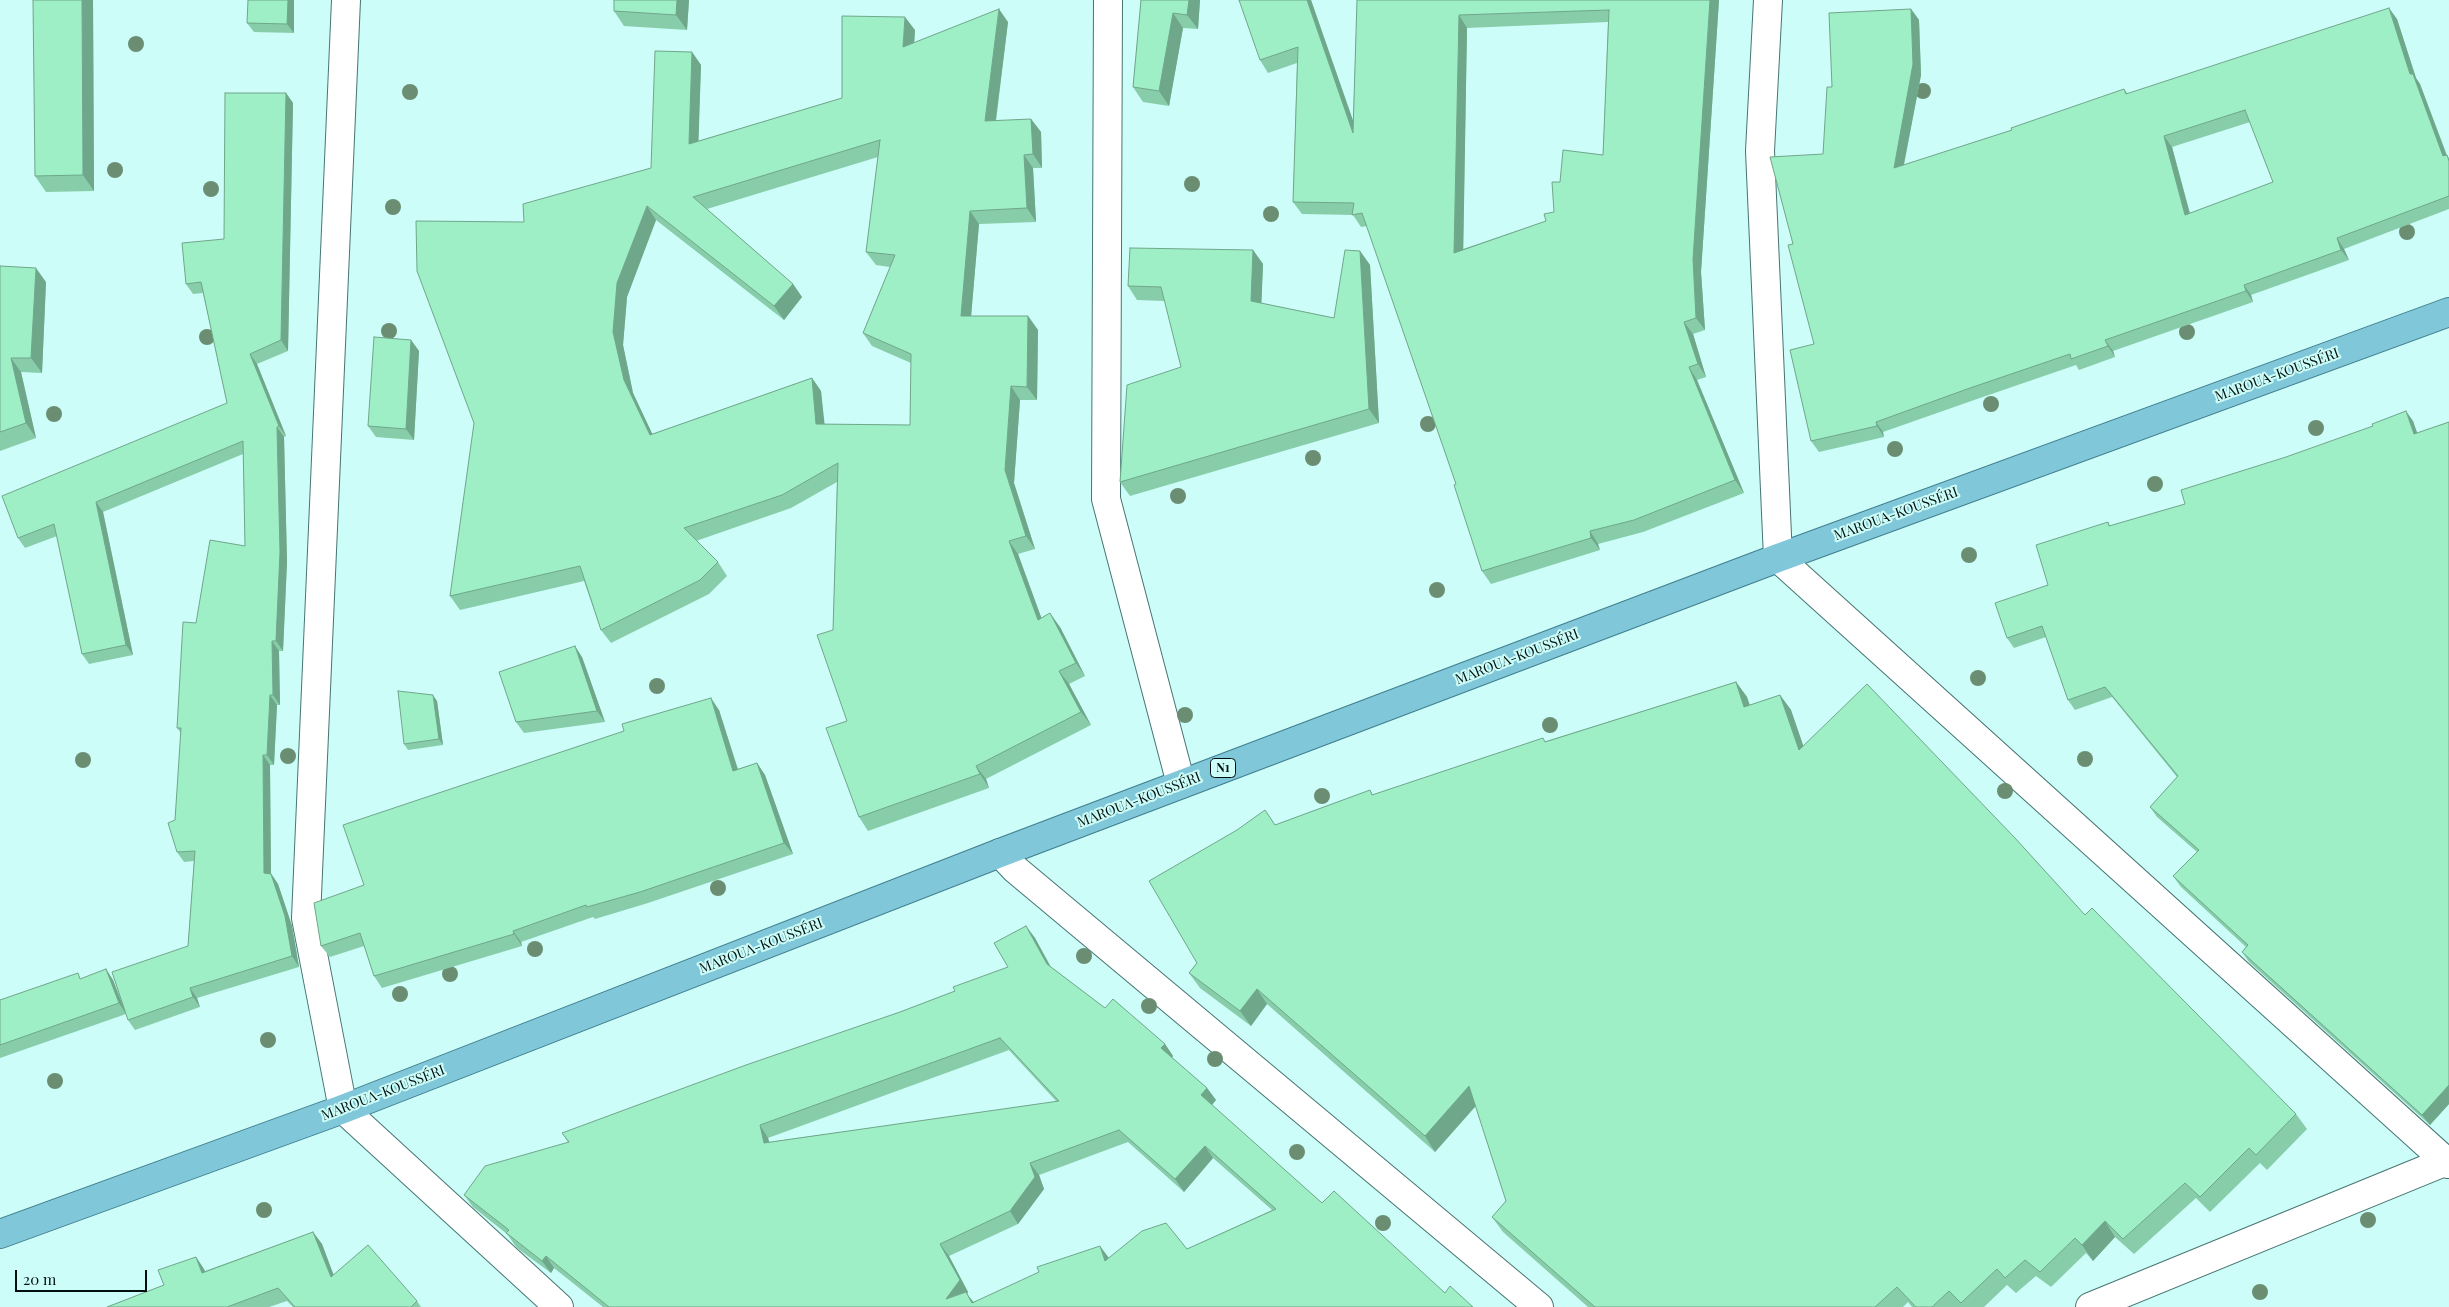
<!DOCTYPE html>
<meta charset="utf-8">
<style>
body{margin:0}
#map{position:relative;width:2449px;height:1307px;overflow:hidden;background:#ccfdf8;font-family:"Playfair Display",serif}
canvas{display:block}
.scale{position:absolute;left:15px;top:1270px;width:132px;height:22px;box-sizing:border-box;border:2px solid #010f0e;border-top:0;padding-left:6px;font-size:15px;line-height:18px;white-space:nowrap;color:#010f0e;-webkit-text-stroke:4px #ccfdf8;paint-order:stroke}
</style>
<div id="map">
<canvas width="2449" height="1307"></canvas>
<div class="scale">20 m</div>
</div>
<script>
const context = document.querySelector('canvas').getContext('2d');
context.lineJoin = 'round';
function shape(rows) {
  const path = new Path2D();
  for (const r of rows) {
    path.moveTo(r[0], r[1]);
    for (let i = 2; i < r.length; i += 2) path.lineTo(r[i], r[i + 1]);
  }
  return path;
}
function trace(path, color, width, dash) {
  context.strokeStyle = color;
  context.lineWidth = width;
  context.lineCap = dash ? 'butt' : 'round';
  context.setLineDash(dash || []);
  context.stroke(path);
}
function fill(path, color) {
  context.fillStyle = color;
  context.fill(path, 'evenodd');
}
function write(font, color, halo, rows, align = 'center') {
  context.font = font + ' "Playfair Display",serif';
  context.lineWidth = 4;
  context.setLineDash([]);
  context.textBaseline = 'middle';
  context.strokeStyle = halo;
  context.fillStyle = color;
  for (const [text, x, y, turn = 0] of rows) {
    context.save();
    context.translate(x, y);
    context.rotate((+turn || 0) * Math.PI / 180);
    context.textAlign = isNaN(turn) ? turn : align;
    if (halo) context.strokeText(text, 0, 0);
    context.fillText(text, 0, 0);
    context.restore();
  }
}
const minor = shape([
 [346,0,306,918,343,1109,559,1307],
 [1108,0,1106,499,1181,784],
 [1768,0,1760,151,1778,558,2449,1164],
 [1000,853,1015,869,1539,1307],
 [2090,1307,2449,1160]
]);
const trunk = shape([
 [0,1234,343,1109,1000,853,1778,558,2449,312]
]);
trace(minor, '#487572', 30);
trace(trunk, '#3f7e8d', 30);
trace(minor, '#fff', 28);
trace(trunk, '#80c7da', 28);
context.fillStyle = '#6b8e73';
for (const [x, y] of [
 [136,44],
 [1923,91],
 [410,92],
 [115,170],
 [1192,184],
 [211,189],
 [393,207],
 [1271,214],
 [2407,232],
 [389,331],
 [2187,332],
 [207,337],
 [1991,404],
 [54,414],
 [1428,424],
 [2316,428],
 [1895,449],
 [1313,458],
 [2155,484],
 [1178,496],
 [1969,555],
 [1437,590],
 [1978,678],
 [657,686],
 [1185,715],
 [1550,725],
 [288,756],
 [2085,759],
 [83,760],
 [2005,791],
 [1322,796],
 [718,888],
 [535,949],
 [1084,956],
 [450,974],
 [400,994],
 [1149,1006],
 [268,1040],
 [1215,1059],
 [55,1081],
 [1297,1152],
 [264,1210],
 [2368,1220],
 [1383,1223],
 [2260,1292]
]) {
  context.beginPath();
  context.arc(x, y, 8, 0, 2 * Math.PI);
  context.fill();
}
fill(shape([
 [33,0,93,0,94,191,46,192,35,176],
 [294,0,294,33,254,32,247,23],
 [689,0,687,30,624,26,614,11],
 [1141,0,1200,0,1198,29,1183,28,1169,106,1143,102,1133,87],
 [1311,0,1353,122,1357,0,1719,0,1701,272,1705,330,1693,334,1706,377,1697,380,1744,493,1643,532,1598,544,1600,550,1491,584,1482,571,1456,484,1367,226,1361,227,1353,215,1302,214,1293,202,1297,63,1268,73,1260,60],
 [1608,22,1603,155,1560,182,1554,212,1546,221,1463,249,1467,28],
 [1911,9,1919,20,1921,75,1904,165,2012,130,2124,89,2128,94,2397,19,2416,78,2420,84,2447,155,2449,158,2449,209,2344,249,2349,260,2251,295,2253,302,2113,351,2115,357,2079,370,2076,365,1977,399,1883,432,1884,437,1819,452,1811,441,1814,344,1793,244,1823,154,1832,87],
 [2250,122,2273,182,2190,213,2172,147],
 [1008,22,996,121,1031,119,1041,132,1042,168,1033,168,1036,222,979,224,971,316,1028,316,1038,330,1037,400,1020,400,1014,483,1035,549,1018,554,1041,618,1060,627,1085,676,1069,684,1091,725,986,779,989,788,868,831,859,817,847,721,833,630,837,482,791,508,696,541,718,562,727,576,709,594,611,643,601,630,584,581,460,610,450,596,524,222,651,168,692,52,701,65,698,141,842,98,915,30,914,43],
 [878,157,866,252,876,265,890,267,863,333,872,346,911,363,910,425,824,424,821,391,812,378,652,434,633,393,623,345,627,297,656,220,784,320,802,297,793,284,707,209],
 [286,93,293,103,288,351,257,364,286,436,284,437,287,562,283,651,279,651,280,705,277,705,274,765,270,765,271,873,278,884,292,926,299,967,197,998,200,1007,135,1030,128,1020,126,1014,0,1058,0,1000,82,979,106,969,113,980,122,1002,188,946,194,861,184,862,177,852,175,820,181,733,177,728,196,623,245,546,243,454,103,512,133,655,89,664,82,654,57,536,25,548,18,538,227,403,203,293,193,294,186,284,224,239],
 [1253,250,1263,264,1261,303,1334,318,1360,251,1370,265,1379,423,1130,496,1120,482,1181,367,1165,301,1137,300,1128,286],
 [0,266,46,282,42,373,21,372,36,438,0,451],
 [411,340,419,351,414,440,376,437,368,426],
 [2413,421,2417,433,2449,422,2449,1104,2430,1125,2249,962,2242,952,2246,947,2181,887,2173,876,2197,852,2157,817,2150,807,2177,777,2112,697,2075,710,2068,700,2046,637,2014,648,2007,638,2048,585,2108,522,2110,526,2185,504],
 [582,657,605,722,524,733,516,722],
 [1736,682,1747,697,1750,705,1780,695,1791,710,1803,746,2085,915,2296,1114,2307,1129,2267,1170,2260,1163,2210,1212,2196,1198,2134,1254,2115,1237,2093,1261,2086,1253,2051,1287,2036,1276,2016,1293,2007,1285,1984,1307,1912,1307,1908,1302,1903,1307,1588,1307,1503,1232,1492,1217,1506,1201,1476,1106,1435,1152,1267,1004,1251,1026,1200,988,1189,973,1197,963,1275,825,1370,790,1373,795],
 [437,701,443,745,408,750,404,744],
 [719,710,738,769,757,763,765,775,793,854,648,903,595,919,593,917,521,942,522,946,382,988,374,976,364,946,330,957,321,946,364,885],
 [1026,926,1035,938,1051,967,1105,1008,1165,1044,1173,1056,1172,1058,1207,1088,1216,1100,1212,1105,1322,1203,1445,1293,1473,1307,603,1307,554,1268,551,1273,517,1248,507,1234,473,1207,464,1195,568,1142,562,1133,900,1012,955,991,1008,967],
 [1009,1050,1057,1102,769,1142,768,1138],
 [1128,1142,1184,1192,1213,1158,1272,1210,1187,1249,1109,1258,973,1302,967,1294,968,1292,949,1256,1018,1224,1044,1189,1039,1175],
 [313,1232,322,1244,333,1275,417,1301,421,1307,293,1307,287,1301,269,1307,107,1307,164,1285,196,1257,205,1271]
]), '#88cdaa');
fill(shape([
 [82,0,93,0,94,191,83,175],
 [288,0,294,0,294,33,287,24],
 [677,0,689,0,687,30,676,15],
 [1189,0,1200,0,1198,29,1187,15],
 [1307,0,1311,0,1362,146,1353,133],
 [1710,0,1719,0,1701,272,1705,330,1696,318,1693,259],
 [2389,8,2397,19,2416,78,2420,84,2449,162,2443,156,2410,74],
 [999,9,1008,22,994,134,985,121],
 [1911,9,1919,20,1921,75,1901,179,1894,168],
 [1173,13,1183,28,1169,106,1159,91],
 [1459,15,1467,28,1463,265,1454,253],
 [905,17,915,30,913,61,903,47],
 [692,52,701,65,698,157,689,144],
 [286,93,293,103,288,351,281,340],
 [1031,119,1041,132,1042,168,1033,154],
 [2164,136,2172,147,2193,226,2185,215],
 [1024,155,1033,168,1036,222,1027,208],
 [647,206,656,220,627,297,623,345,633,393,659,448,650,435,624,380,613,332,617,283],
 [970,211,979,224,970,329,961,316],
 [2337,238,2344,249,2349,260,2341,250],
 [1253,250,1263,264,1261,315,1251,301],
 [1360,251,1370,265,1379,423,1369,409],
 [36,268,46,282,42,373,31,358],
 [793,284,802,297,784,320,774,306],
 [2244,285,2251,295,2253,302,2246,291],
 [1028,316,1038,330,1037,400,1027,387],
 [1684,322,1693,334,1706,377,1698,364],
 [411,340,419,351,414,440,406,429],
 [2105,340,2113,351,2115,357,2108,346],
 [250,354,257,364,286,436,279,426],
 [11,358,21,372,36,438,26,423],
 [1689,367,1697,380,1744,493,1735,480],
 [812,378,821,391,826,437,816,424],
 [1011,386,1020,400,1014,483,1035,549,1026,536,1005,470],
 [2406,411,2413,421,2421,444,2414,434],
 [1876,422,1883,432,1884,437,1877,426],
 [277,427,284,437,287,562,283,651,276,641],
 [96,502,103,512,133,655,126,645],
 [1590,531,1598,544,1600,550,1591,538],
 [1009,541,1018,554,1047,633,1038,620],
 [1050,613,1060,627,1085,676,1076,663],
 [272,641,279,651,280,705,273,695],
 [575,646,582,657,605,722,597,711],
 [1059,671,1069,684,1091,725,1081,712],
 [1736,682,1747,697,1755,723,1744,707],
 [270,695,277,705,274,765,267,755],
 [433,695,437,701,443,745,439,739],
 [1780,695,1791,710,1810,765,1799,750],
 [711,698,719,710,742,783,733,771],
 [263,755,270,765,271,883,264,873],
 [757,763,765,775,793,854,784,843],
 [976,766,986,779,989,788,980,774],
 [271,874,278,884,292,926,299,967,292,956],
 [1026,926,1035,938,1056,977,1047,964],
 [513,931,521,942,522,946,514,934],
 [106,969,113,980,126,1014,119,1003],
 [190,988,197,998,200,1007,193,997],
 [1257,989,1267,1004,1251,1026,1240,1011],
 [1165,1044,1173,1056,1169,1061,1161,1048],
 [2449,1085,2449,1104,2430,1125,2422,1115],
 [1469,1086,1480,1101,1435,1152,1425,1136],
 [1207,1088,1216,1100,1210,1107,1201,1095],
 [760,1125,768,1138,773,1155,764,1143],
 [1205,1146,1213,1158,1184,1192,1175,1179],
 [1030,1163,1039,1175,1044,1189,1018,1224,1010,1211],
 [2105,1221,2115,1237,2093,1261,2082,1245],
 [313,1232,322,1244,339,1289,331,1277],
 [940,1244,949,1256,968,1292,967,1294,975,1304,946,1299],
 [1100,1246,1109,1258,1105,1261],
 [546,1256,554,1268,551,1273,542,1261],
 [196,1257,204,1269,210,1285,202,1273]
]), '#6fa78b');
const building = shape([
 [33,0,82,0,83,175,35,176,33,0],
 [248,0,288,0,287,24,247,23,248,0],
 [614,0,677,0,676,15,614,11,614,0],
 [1141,0,1189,0,1187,15,1173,13,1159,91,1133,87,1141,0],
 [1239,0,1307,0,1353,133,1357,0,1710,0,1693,259,1696,318,1684,322,1698,364,1689,367,1735,480,1634,520,1590,531,1591,538,1482,571,1454,485,1456,484,1362,213,1352,215,1354,203,1293,202,1298,47,1260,60,1239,0],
 [1609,10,1603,155,1563,150,1560,182,1552,182,1554,212,1544,214,1546,221,1454,253,1459,15,1609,10],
 [2389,8,2410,74,2413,74,2443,156,2447,155,2449,161,2449,196,2337,238,2341,250,2244,285,2246,291,2105,340,2108,346,2071,359,2070,354,1970,388,1876,422,1877,426,1811,441,1790,350,1814,344,1788,245,1793,244,1770,157,1823,154,1827,87,1832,87,1829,13,1911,9,1913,64,1894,168,2012,130,2011,128,2124,89,2126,94,2389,8],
 [2245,110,2273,182,2185,215,2164,136,2245,110],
 [999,9,985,121,1031,119,1033,154,1024,155,1027,208,970,211,961,316,1028,316,1027,387,1011,386,1005,470,1026,536,1009,541,1038,620,1050,613,1076,663,1059,671,1081,712,976,766,980,774,859,817,826,728,847,721,817,635,833,630,838,463,782,495,684,528,718,562,700,580,601,630,580,566,450,596,474,423,417,271,416,221,524,222,523,204,651,168,655,51,692,52,689,144,842,98,842,16,905,17,903,47,999,9],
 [880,140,866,252,895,255,863,333,911,354,910,425,816,424,812,378,650,435,624,380,613,332,617,283,647,206,774,306,793,284,693,197,880,140],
 [225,93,286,93,281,340,250,354,279,426,277,427,280,552,276,641,272,641,273,695,270,695,267,755,263,755,264,873,271,874,285,916,292,956,190,988,193,997,128,1020,112,972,188,946,195,851,177,852,168,823,175,820,181,728,177,728,183,622,196,623,210,540,245,546,243,441,96,502,126,645,82,654,54,524,18,538,2,496,227,403,201,282,186,284,182,243,224,239,225,93],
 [1130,248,1253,250,1251,301,1334,318,1345,250,1360,251,1369,409,1120,482,1127,385,1181,367,1161,287,1128,286,1130,248],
 [0,266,36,268,31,358,11,358,26,423,0,432,0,266],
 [374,337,411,340,406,429,368,426,374,337],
 [2406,411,2414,434,2449,422,2449,1085,2422,1115,2242,952,2248,945,2173,876,2199,850,2150,807,2178,776,2105,687,2068,700,2042,626,2007,638,1995,603,2048,585,2036,545,2108,522,2109,526,2185,504,2181,490,2286,457,2373,426,2372,424,2406,411],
 [575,646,597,711,516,722,499,672,575,646],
 [1736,682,1744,707,1780,695,1799,750,1867,684,2015,838,2085,915,2092,908,2296,1114,2256,1155,2249,1148,2200,1197,2185,1183,2123,1239,2105,1221,2082,1245,2075,1238,2040,1272,2025,1260,2005,1278,1997,1269,1961,1303,1949,1291,1932,1307,1916,1307,1897,1287,1875,1307,1595,1307,1492,1217,1506,1201,1469,1086,1425,1136,1257,989,1240,1011,1189,973,1197,963,1149,881,1237,830,1265,810,1275,825,1370,790,1372,795,1543,738,1545,742,1736,682],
 [398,691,433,695,439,739,404,744,398,691],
 [711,698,733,771,757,763,784,843,640,892,587,907,586,905,513,931,514,934,374,976,360,933,321,946,314,903,364,885,343,825,624,731,622,724,711,698],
 [1026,926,1047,964,1105,1008,1113,999,1165,1044,1161,1048,1207,1088,1201,1095,1322,1203,1334,1191,1445,1293,1450,1286,1473,1307,609,1307,546,1256,542,1261,509,1235,506,1233,509,1230,464,1195,485,1166,569,1142,562,1133,746,1065,900,1012,955,991,953,987,1008,967,994,943,1026,926],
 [1000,1038,1059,1101,764,1143,760,1125,1000,1038],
 [1119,1130,1175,1179,1205,1146,1276,1209,1187,1249,1166,1223,1142,1231,1105,1261,1100,1246,1037,1267,1039,1272,972,1303,966,1292,946,1299,960,1280,940,1244,1010,1211,1035,1177,1030,1163,1119,1130],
 [106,969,119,1003,0,1045,0,1000,78,973,80,979,106,969],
 [313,1232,331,1277,368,1245,417,1301,411,1307,295,1307,278,1288,227,1307,107,1307,164,1285,158,1270,196,1257,202,1273,313,1232]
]);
fill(building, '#9eeec6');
trace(building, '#6fa78b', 1);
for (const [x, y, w] of [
 [1223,768,25]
]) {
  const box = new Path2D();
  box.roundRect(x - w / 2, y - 9.5, w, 19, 4);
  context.fillStyle = '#ccfdf8';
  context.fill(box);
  trace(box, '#010f0e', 1);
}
write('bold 12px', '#010f0e', null, [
 ["N1",1223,768]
]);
write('14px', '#010f0e', '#ccfdf8', [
 ["MAROUA-KOUSSÉRI",2277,375,-20],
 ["MAROUA-KOUSSÉRI",1896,514,-20],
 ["MAROUA-KOUSSÉRI",1517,657,-21],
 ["MAROUA-KOUSSÉRI",1139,800,-21],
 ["MAROUA-KOUSSÉRI",761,946,-21],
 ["MAROUA-KOUSSÉRI",383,1093,-21]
]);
</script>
